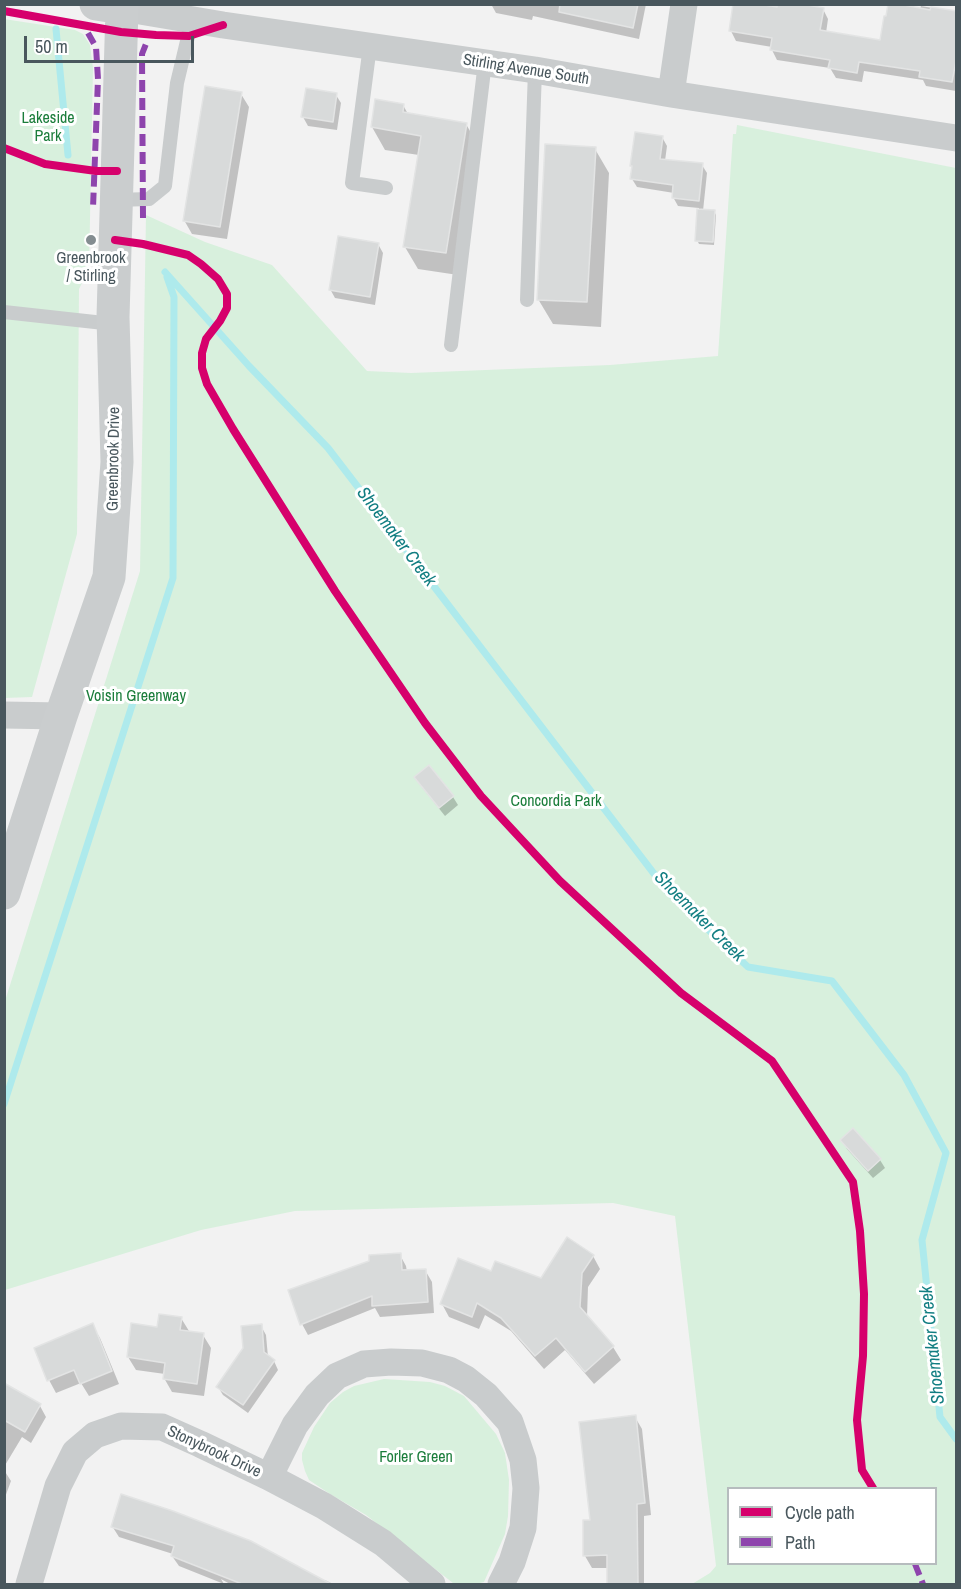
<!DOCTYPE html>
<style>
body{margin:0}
#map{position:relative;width:961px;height:1589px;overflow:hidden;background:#f2f2f2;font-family:"Archivo Narrow",sans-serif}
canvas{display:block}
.frame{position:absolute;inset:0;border:6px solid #49575d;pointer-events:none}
.legend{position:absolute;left:727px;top:1487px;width:210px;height:78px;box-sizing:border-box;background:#fff;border:2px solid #b6bcbe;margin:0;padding:8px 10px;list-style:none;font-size:18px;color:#49575d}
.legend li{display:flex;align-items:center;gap:12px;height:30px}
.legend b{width:30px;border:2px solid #b6bcbe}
.scale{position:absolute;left:24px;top:36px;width:170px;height:27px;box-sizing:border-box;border:3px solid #49575d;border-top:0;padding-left:8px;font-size:18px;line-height:21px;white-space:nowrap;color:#49575d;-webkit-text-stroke:4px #fff;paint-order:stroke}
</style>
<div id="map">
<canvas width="961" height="1589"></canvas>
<div class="frame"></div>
<ul class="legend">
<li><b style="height:8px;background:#d6006c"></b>Cycle path</li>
<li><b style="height:8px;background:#8e44ad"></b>Path</li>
</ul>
<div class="scale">50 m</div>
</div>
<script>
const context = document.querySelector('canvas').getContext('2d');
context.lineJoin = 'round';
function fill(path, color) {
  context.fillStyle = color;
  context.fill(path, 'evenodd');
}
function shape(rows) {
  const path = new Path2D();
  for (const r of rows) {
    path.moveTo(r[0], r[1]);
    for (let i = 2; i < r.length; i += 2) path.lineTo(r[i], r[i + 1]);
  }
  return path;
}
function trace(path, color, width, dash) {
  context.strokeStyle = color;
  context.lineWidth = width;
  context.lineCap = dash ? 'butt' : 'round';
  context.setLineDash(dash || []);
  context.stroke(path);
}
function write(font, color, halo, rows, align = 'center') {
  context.font = font + ' "Archivo Narrow",sans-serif';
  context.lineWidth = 6;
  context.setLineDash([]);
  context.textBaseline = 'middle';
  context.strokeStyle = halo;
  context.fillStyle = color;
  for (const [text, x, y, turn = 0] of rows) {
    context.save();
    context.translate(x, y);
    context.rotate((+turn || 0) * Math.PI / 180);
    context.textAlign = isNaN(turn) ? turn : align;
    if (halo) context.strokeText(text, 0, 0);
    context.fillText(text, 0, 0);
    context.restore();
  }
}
fill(shape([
 [4,19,75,30,83,34,90,45,93,68,89,269,79,289,77,534,32,697,5,698],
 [737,125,956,168,956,1584,692,1584,710,1573,716,1566,675,1216,613,1203,295,1211,201,1230,5,1290,5,1001,140,571,146,215,205,242,272,265,367,371,411,373,610,365,718,356,733,134,736,134],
 [728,1488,936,1488,936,1564,728,1564],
 [384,1379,430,1382,445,1386,464,1396,496,1434,505,1453,509,1480,508,1516,505,1534,484,1582,475,1584,453,1583,366,1515,330,1494,309,1480,305,1471,302,1460,302,1453,314,1427,330,1403,343,1392,354,1386]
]), '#d8f0dd');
fill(shape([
 [491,4,646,4,639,39,533,16,532,20,496,13],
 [735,4,792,4,823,9,828,19,826,33,881,42,920,9,921,6,956,12,956,91,926,86,923,80,864,71,862,82,836,78,830,68,777,60,772,50,772,47,736,41,731,31],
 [241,94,249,107,227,239,192,234,184,220],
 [336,95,341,103,337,130,308,126,303,117],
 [403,105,408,114,466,124,479,147,458,275,418,269,405,247,419,155,385,150,372,127],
 [662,137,667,146,665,161,702,165,707,173,703,211,714,211,716,215,714,245,699,244,697,240,699,208,678,206,673,197,674,193,637,187,632,179],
 [595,149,609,173,601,327,553,324,538,299],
 [378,244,383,253,375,305,335,298,330,289],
 [416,777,453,797,458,805,445,816,421,786],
 [842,1140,880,1160,885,1168,873,1178,847,1149],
 [400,1255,406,1266,407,1272,425,1270,432,1282,434,1313,380,1317,375,1308,308,1335,302,1324],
 [593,1256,600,1269,588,1287,587,1317,613,1347,621,1360,594,1384,565,1350,544,1369,511,1331,485,1315,479,1329,449,1317,442,1304,492,1273,542,1280],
 [181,1318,189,1331,203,1335,211,1348,204,1396,172,1392,164,1378,165,1374,136,1370,128,1357],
 [92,1325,100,1338,119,1384,89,1396,81,1383,56,1393,49,1380,36,1349],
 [261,1326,266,1335,268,1357,274,1361,278,1370,248,1413,223,1395,218,1387],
 [4,1385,40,1406,46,1417,31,1443,22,1437,4,1467],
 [635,1417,642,1429,651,1515,644,1516,644,1584,608,1584,608,1568,592,1568,585,1556,591,1522],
 [4,1470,11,1481,4,1500],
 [112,1526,324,1582,325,1580,333,1584,230,1584,221,1579,224,1584,179,1566,172,1556,173,1554,119,1537]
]), '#0003');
trace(shape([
 [56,29,68,155],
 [165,272,249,366,328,448,668,892,748,967,832,981,904,1075,946,1153,922,1240,940,1417,956,1439],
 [4,1104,173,578,174,297,167,277]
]), '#aeeaec', 7);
const building = shape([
 [560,4,638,4,633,28,559,12,560,4],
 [733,4,759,4,777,7,778,4,802,4,824,8,820,30,880,40,884,16,886,16,888,4,899,4,930,10,931,7,957,11,957,56,952,82,919,77,920,71,859,62,857,73,828,68,830,60,770,50,772,38,729,31,733,4],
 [205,86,242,92,220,227,183,221,205,86],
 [306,88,337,93,333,122,301,117,306,88],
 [375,99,404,104,403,112,467,123,446,253,403,247,421,136,371,127,375,99],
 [635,132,663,136,660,159,703,163,699,201,672,198,673,185,630,179,632,166,630,166,635,132],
 [545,144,596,147,587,302,537,300,545,144],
 [697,209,715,210,713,242,695,241,697,209],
 [338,236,379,243,370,297,329,290,338,236],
 [429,765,454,796,439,808,414,777,429,765],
 [853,1128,881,1159,868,1171,840,1140,853,1128],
 [567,1237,594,1255,582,1273,580,1307,614,1346,585,1372,556,1338,535,1356,501,1318,477,1303,472,1317,440,1304,458,1258,491,1271,495,1261,541,1278,567,1237],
 [401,1253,402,1270,426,1269,428,1302,372,1306,372,1296,300,1325,288,1290,369,1261,369,1255,401,1253],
 [159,1314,182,1317,180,1330,204,1333,197,1384,163,1379,165,1363,127,1357,131,1323,157,1327,159,1314],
 [93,1323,112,1371,80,1384,74,1370,47,1381,34,1348,93,1323],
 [262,1324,264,1352,275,1360,243,1405,216,1387,243,1348,241,1326,262,1324],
 [4,1383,41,1404,25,1432,4,1420,4,1383],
 [636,1415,645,1503,637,1504,638,1584,607,1584,607,1555,583,1556,583,1520,590,1520,579,1422,636,1415],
 [121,1494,173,1511,251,1541,331,1584,242,1584,171,1556,174,1546,111,1527,121,1494]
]);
fill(building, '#d8dada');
trace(building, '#e3e4e4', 1.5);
trace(shape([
 [370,46,352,183,386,188],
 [116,200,149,199,165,186,177,83,192,20],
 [527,300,535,70],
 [4,312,113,324],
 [451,345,485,62]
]), '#c9cccd', 14);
trace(shape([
 [122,8,223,25,535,70,671,94,956,138],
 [671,94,684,4],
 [4,715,61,716],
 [269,1477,295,1425,317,1395,337,1376,364,1364,391,1362,422,1363,449,1370,466,1379,486,1395,510,1422,523,1460,526,1488,523,1528,512,1562,501,1584],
 [29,1584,58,1486,75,1452,95,1435,121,1426,162,1427,200,1444,269,1477,324,1506,383,1543,432,1584]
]), '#c9cccd', 27);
trace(shape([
 [4,893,61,716,109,577,117,462,113,317,122,8,96,4]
]), '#cacdce', 33);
trace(shape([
 [88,33,96,47,98,79,93,208],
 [143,218,142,54,146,44],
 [915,1564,923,1584]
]), '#8e44ad', 6, [12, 6]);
trace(shape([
 [4,11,121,32,156,35,189,36,223,25],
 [4,148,45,164,96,171,117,171],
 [115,240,143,244,188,255,201,264,218,279,227,294,227,308,220,321,206,339,202,353,202,368,207,384,233,429,335,591,425,723,481,796,560,881,681,993,772,1061,853,1182,860,1231,864,1294,863,1356,857,1420,862,1470,873,1488]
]), '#d6006c', 8);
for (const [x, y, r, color] of [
 [91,240,6,"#848d91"]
]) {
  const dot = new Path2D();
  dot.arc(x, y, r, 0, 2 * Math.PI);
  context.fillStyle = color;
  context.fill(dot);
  trace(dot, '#fff', 2);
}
write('16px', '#49575d', '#fff', [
 ["Stirling Avenue South",526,70,9],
 ["Greenbrook Drive",114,459,-89],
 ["Stonybrook Drive",214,1452,25]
]);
write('16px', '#1b7d3b', '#fff', [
 ["Lakeside",48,119],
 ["Park",48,137],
 ["Voisin Greenway",136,697],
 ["Concordia Park",556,802],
 ["Forler Green",416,1458]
]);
write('16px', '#49575d', '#fff', [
 ["Greenbrook",91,259],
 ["/ Stirling",91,277]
]);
write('italic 18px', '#127e82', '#fff', [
 ["Shoemaker Creek",396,537,53],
 ["Shoemaker Creek",699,917,45],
 ["Shoemaker Creek",933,1345,-96]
]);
</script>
